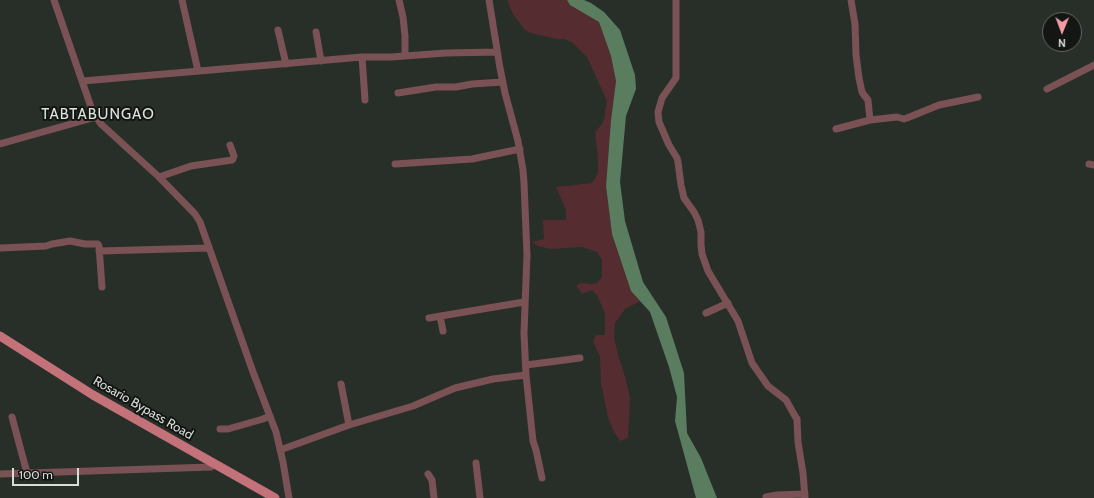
<!DOCTYPE html>
<style>
body{margin:0}
#map{position:relative;width:1094px;height:498px;overflow:hidden;background:#282f28;font-family:Cabin,sans-serif}
canvas{display:block}
.north{position:absolute;left:1042px;top:12px;width:40px;height:40px;box-sizing:border-box;background:#131613;border:1px solid #626662;border-radius:50%;rotate:181deg;font-size:11px;font-weight:700;line-height:16px;text-align:center;color:#d9ddd9}
.north::after{content:'';display:block;margin:auto;width:14px;height:18px;background:#f49aa2;clip-path:polygon(50% 0,100% 100%,50% 72%,0 100%)}
.scale{position:absolute;left:12px;top:468px;width:67px;height:18px;box-sizing:border-box;border:2px solid #d9ddd9;border-top:0;padding-left:5px;font-size:12px;line-height:14px;white-space:nowrap;color:#d9ddd9;-webkit-text-stroke:3px #131613;paint-order:stroke}
</style>
<div id="map">
<canvas width="1094" height="498"></canvas>
<div class="north">N</div>
<div class="scale">100 m</div>
</div>
<script>
const context = document.querySelector('canvas').getContext('2d');
context.lineJoin = 'round';
function fill(path, color) {
  context.fillStyle = color;
  context.fill(path, 'evenodd');
}
function shape(rows) {
  const path = new Path2D();
  for (const r of rows) {
    path.moveTo(r[0], r[1]);
    for (let i = 2; i < r.length; i += 2) path.lineTo(r[i], r[i + 1]);
  }
  return path;
}
function trace(path, color, width, dash) {
  context.strokeStyle = color;
  context.lineWidth = width;
  context.lineCap = dash ? 'butt' : 'round';
  context.setLineDash(dash || []);
  context.stroke(path);
}
function write(font, color, halo, rows, align = 'center') {
  context.font = font + ' Cabin,sans-serif';
  context.lineWidth = 4;
  context.setLineDash([]);
  context.textBaseline = 'middle';
  context.strokeStyle = halo;
  context.fillStyle = color;
  for (const [text, x, y, turn = 0] of rows) {
    context.save();
    context.translate(x, y);
    context.rotate((+turn || 0) * Math.PI / 180);
    context.textAlign = isNaN(turn) ? turn : align;
    if (halo) context.strokeText(text, 0, 0);
    context.fillText(text, 0, 0);
    context.restore();
  }
}
fill(shape([
 [507,0,567,0,571,5,599,22,611,56,616,81,611,120,606,186,612,234,631,291,640,301,625,309,615,323,614,337,618,355,624,373,630,397,628,438,620,441,613,430,608,417,601,384,600,357,593,341,596,335,605,335,605,313,597,295,592,290,582,294,576,285,581,283,591,284,597,283,602,277,602,260,597,252,582,247,551,249,538,246,532,242,544,239,543,220,566,220,566,210,556,187,592,183,598,173,598,159,595,132,602,124,604,119,607,101,587,57,573,43,565,39,556,39,531,33,525,30,513,14]
]), '#552c30');
fill(shape([
 [567,0,584,0,591,3,604,12,620,30,635,75,636,89,626,116,620,182,625,221,643,282,666,317,684,373,687,433,701,458,717,498,696,498,675,421,677,397,669,367,650,312,631,291,612,234,606,186,611,120,616,81,611,56,599,22,570,5]
]), '#597d5e');
trace(shape([
 [54,0,91,107,96,117,101,124,159,177,195,214,200,222,253,372,276,432,283,462,289,498],
 [182,0,198,71],
 [399,0,403,17,405,36,405,55],
 [489,0,500,68,505,93,518,141,523,170,524,183,527,255,524,333,526,375,533,441,536,450,542,478],
 [676,0,676,78,662,98,658,112,659,122,669,145,677,158,678,162,681,185,684,198,694,212,698,220,701,232,701,245,702,254,708,271,738,321,752,363,768,386,786,400,795,416,797,419,798,442,803,473,805,498],
 [851,0,855,24,856,55,859,78,862,92,864,95,868,100,870,120],
 [278,30,286,64],
 [316,32,321,61],
 [362,57,365,100],
 [83,81,362,57,391,57,446,53,497,52],
 [1047,89,1094,65],
 [398,93,436,87,456,87,472,84,503,82],
 [836,129,870,120,897,117,904,119,907,118,939,105,978,97],
 [0,144,96,117],
 [395,164,472,159,520,149],
 [1089,164,1094,165],
 [159,177,191,166,232,160,233,159,234,156,230,145],
 [0,248,46,246,52,244,70,241,85,244,98,244,99,246,102,287],
 [99,251,208,248],
 [706,313,728,303],
 [440,316,443,331],
 [429,318,524,302],
 [526,365,580,358],
 [341,384,349,425],
 [12,417,27,473],
 [220,429,228,429,263,419,270,416],
 [280,450,349,425,413,406,455,388,493,379,526,375],
 [476,463,480,498],
 [0,474,211,467],
 [428,474,432,480,434,498],
 [766,497,777,495,805,494]
]), '#7a5154', 7);
trace(shape([
 [0,336,93,395,275,498]
]), '#c4727a', 9);
write('13px', '#d9ddd9', '#131613', [
 ["Rosario Bypass Road",143,408,30]
]);
context.letterSpacing = '1px';
write('15px', '#dce5dd', '#131613', [
 ["TABTABUNGAO",98,115]
]);
context.letterSpacing = '0px';
</script>
